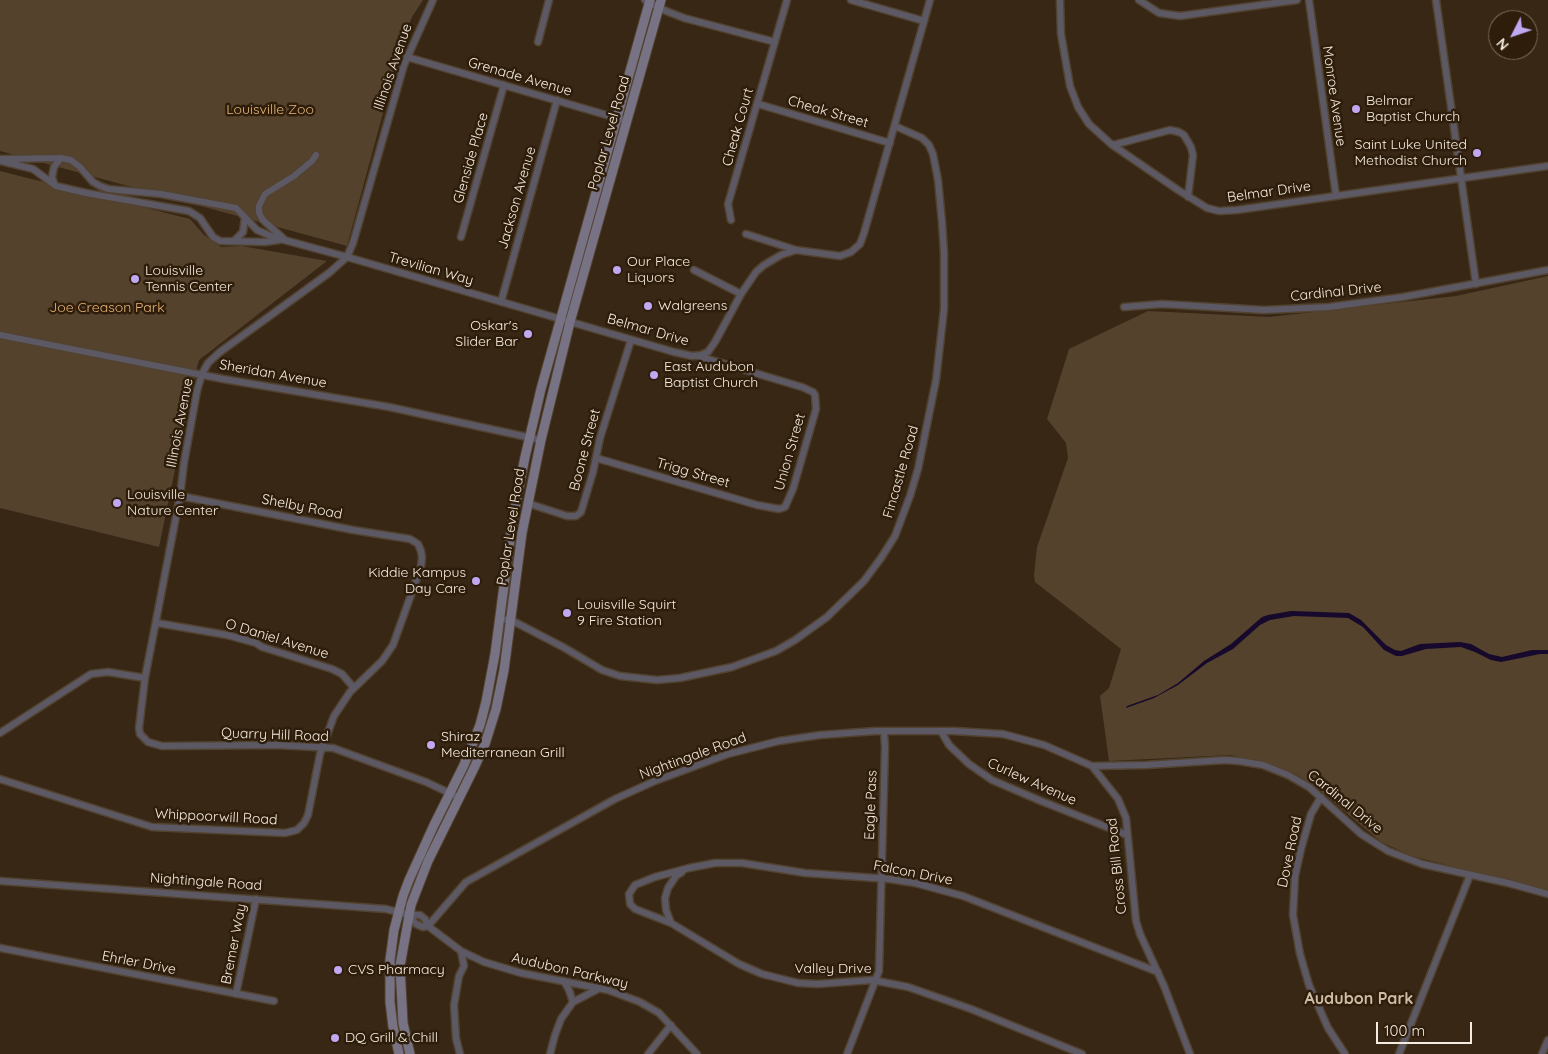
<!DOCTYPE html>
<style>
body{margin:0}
#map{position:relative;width:1548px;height:1054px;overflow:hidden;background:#372714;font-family:Quicksand,sans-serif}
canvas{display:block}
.north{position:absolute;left:1488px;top:10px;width:50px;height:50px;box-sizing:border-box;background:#2d1d0a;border:1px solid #7d6f5f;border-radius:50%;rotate:229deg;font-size:14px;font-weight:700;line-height:20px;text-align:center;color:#f5ebdf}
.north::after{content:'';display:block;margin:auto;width:18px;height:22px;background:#c1a8f3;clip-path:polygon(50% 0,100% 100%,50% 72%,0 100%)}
.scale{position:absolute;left:1376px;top:1022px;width:96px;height:22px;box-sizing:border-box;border:2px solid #f5ebdf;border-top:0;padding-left:6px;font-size:15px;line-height:18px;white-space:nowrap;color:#f5ebdf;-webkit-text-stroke:4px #2d1d0a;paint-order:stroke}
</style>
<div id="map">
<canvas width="1548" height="1054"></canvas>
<div class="north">N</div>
<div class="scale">100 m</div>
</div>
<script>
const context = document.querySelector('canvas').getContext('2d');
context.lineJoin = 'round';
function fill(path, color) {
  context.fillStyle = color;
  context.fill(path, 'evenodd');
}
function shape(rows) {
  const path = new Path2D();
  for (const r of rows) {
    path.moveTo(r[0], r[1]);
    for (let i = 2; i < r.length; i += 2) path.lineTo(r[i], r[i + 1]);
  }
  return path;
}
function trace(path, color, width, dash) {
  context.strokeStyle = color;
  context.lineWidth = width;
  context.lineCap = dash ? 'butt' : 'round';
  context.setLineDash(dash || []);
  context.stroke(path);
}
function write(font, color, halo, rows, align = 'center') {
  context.font = font + ' Quicksand,sans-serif';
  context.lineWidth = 5;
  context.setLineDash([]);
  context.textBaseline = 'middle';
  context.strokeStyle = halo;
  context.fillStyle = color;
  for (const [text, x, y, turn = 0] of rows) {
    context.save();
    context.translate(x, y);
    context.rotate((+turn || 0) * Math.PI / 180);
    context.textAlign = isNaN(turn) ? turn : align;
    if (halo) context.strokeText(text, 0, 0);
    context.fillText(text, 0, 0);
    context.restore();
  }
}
fill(shape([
 [0,0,423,0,412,17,402,43,347,246,0,151],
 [0,171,190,219,204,235,221,247,242,246,327,261,199,360,193,383,159,547,0,508],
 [1548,276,1548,891,1412,856,1381,842,1312,784,1294,773,1260,761,1230,755,1109,761,1100,696,1109,688,1121,649,1035,582,1034,575,1037,547,1068,458,1066,443,1047,419,1069,349,1148,311,1269,317,1456,296]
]), '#54422d');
fill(shape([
 [1291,611,1349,613,1361,620,1386,645,1395,650,1401,651,1420,644,1460,642,1471,644,1489,654,1502,657,1532,650,1548,650,1548,654,1540,654,1501,662,1491,660,1475,652,1461,647,1426,649,1402,656,1396,656,1384,650,1363,627,1348,618,1294,616,1270,620,1260,625,1233,649,1207,663,1178,685,1154,698,1126,708,1127,706,1158,695,1178,683,1204,661,1231,644,1262,617,1268,615]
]), '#17092b');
const minor = shape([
 [433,0,404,65,353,243,347,257,329,273,220,352,208,363,202,374,197,391,184,463,180,496,145,678,139,728,140,734,148,742,162,746,276,745,333,748,426,782,460,798],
 [645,0,666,11,684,18,775,42],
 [851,0,924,21],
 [1060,0,1061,34,1070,86,1078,107,1089,124,1111,144,1178,190,1207,208,1219,211,1237,210,1548,166],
 [1139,0,1159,13,1180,16,1297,0],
 [1309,0,1336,196],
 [1436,0,1476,284],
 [538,42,549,0],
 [407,57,627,121],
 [758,104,890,143],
 [1113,145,1170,130,1179,132,1184,135,1191,147,1193,155,1188,197],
 [0,159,61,158,71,160,80,167,93,182,100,186,108,189,161,194,236,208,257,230,273,237,347,257,674,352,692,356,701,355,708,352,715,342,741,294,756,272,764,265,781,255,796,250,840,256,851,252,860,244,864,233,930,0],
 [1,161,33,169,56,186,86,193,189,211,200,218,213,237,220,241,265,242,279,240],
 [54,183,52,177,54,167,61,158],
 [731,220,728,204,787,0],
 [746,234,796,250],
 [461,237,504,85],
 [284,239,263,220,259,213,259,206,265,194,294,176,312,161,316,155],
 [235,240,243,232,245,217],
 [694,270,741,294],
 [501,302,557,100],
 [1124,307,1162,304,1264,310,1329,307,1403,297,1548,270],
 [0,335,223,379,389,407,541,440],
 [596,458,757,505,779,509,785,507,793,489,816,409,815,395,813,392,802,387,698,356],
 [527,503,567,516,576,516,581,512,593,472,600,438,631,340],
 [500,619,511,620,563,647,602,670,620,676,657,680,680,678,732,667,776,651,795,640,827,617,864,581,881,558,895,536,910,496,918,469,936,380,944,309,944,253,942,222,938,180,933,154,929,145,922,138,895,126],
 [157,623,227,635,256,643,262,647,332,669,342,674,354,688],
 [941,731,949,745,969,764,992,780,1041,801,1127,835],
 [0,733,91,674,108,672,145,678],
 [1092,766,1146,765,1225,760,1239,761,1263,765,1288,775,1309,787,1361,834,1388,851,1422,864,1508,883,1548,894],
 [0,779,152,827,285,833,297,830,304,823,308,815,320,754,334,716,350,692,382,661,393,645,421,567,422,557,421,551,418,544,410,539,353,530,180,496],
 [1321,797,1311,814,1301,849,1295,876,1293,915,1300,954,1309,985,1328,1028,1345,1054],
 [0,881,386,909,409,915,420,915,425,919,428,926,461,951,484,962,521,973,608,990,640,1002,659,1013,697,1054],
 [409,915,416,924,423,927,428,926],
 [671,923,666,910,665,898,668,888,676,876,682,872],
 [428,926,466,882,615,799,655,781,728,754,779,741,820,735,876,731,954,731,1003,734,1044,745,1092,766,1118,799,1126,818,1136,921,1140,934,1164,986,1190,1054],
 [0,948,274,1001],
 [564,981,569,990,573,1002],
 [236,994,256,899],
 [460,1054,456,1038,454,1005,459,976,464,966,461,951],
 [550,1054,555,1035,561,1019,573,1002,600,988],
 [648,1054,671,1025],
 [847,1054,879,971,885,747,884,731],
 [1082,1054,971,1009,908,987,872,980,818,984,798,983,762,974,739,964,671,923,635,909,630,904,629,894,635,885,655,877,689,868,715,863,742,863,805,873,889,879,915,883,963,896,1158,972],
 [1399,1054,1470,875],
 [1542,1054,1548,1040]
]);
const secondary = shape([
 [399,1054,393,1027,390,1002,390,960,394,930,403,896,409,880,434,825,464,765,480,725,486,702,495,654,513,517,525,457,541,389,564,307,650,0],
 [410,1054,403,1023,400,966,411,905,428,861,475,766,485,744,496,709,504,670,522,533,541,440,570,322,661,0]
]);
trace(minor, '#524230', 9);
trace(secondary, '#524230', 11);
trace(minor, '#5c5964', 6);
trace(secondary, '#787384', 9);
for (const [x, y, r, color] of [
 [1356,109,5,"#c1a8f3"],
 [1477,153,5,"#c1a8f3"],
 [617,270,5,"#c1a8f3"],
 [135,279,5,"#c1a8f3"],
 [648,306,5,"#c1a8f3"],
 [528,334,5,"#c1a8f3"],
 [654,375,5,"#c1a8f3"],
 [117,503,5,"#c1a8f3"],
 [476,581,5,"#c1a8f3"],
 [567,613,5,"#c1a8f3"],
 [431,745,5,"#c1a8f3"],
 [338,970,5,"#c1a8f3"],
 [335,1038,5,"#c1a8f3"]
]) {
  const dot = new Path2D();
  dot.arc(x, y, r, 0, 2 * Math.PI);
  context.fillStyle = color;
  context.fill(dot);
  trace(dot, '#2d1d0a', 2);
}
write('14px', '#f5ebdf', '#2d1d0a', [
 ["Illinois Avenue",393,67,-71],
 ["Grenade Avenue",520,77,16],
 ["Monroe Avenue",1334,96,82],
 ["Cheak Street",828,112,16],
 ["Cheak Court",738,127,-74],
 ["Poplar Level Road",609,133,-74],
 ["Glenside Place",471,158,-74],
 ["Belmar Drive",1269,192,-8],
 ["Jackson Avenue",517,198,-74],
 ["Trevilian Way",431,269,16],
 ["Cardinal Drive",1336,292,-6],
 ["Belmar Drive",648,330,16],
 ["Sheridan Avenue",273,374,10],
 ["Illinois Avenue",180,423,-79],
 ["Boone Street",585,450,-75],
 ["Union Street",790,452,-74],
 ["Fincastle Road",901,472,-74],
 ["Trigg Street",693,473,16],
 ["Shelby Road",302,507,11],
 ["Poplar Level Road",511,527,-81],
 ["O Daniel Avenue",277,639,17],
 ["Quarry Hill Road",275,735,2],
 ["Nightingale Road",693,756,-20],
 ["Curlew Avenue",1032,782,24],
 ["Cardinal Drive",1345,802,39],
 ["Eagle Pass",871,805,-88],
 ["Whippoorwill Road",216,817,3],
 ["Dove Road",1290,852,-78],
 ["Cross Bill Road",1117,866,-96],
 ["Falcon Drive",913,873,11],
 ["Nightingale Road",206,882,4],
 ["Bremer Way",234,944,-79],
 ["Ehrler Drive",139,963,11],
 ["Valley Drive",833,969],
 ["Audubon Parkway",570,971,13]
]);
write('14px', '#f5ebdf', '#2d1d0a', [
 ["Belmar",1366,101],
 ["Baptist Church",1366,117],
 ["Saint Luke United",1467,145,"right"],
 ["Methodist Church",1467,161,"right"],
 ["Our Place",627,262],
 ["Liquors",627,278],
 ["Louisville",145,271],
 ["Tennis Center",145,287],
 ["Walgreens",658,306],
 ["Oskar's",518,326,"right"],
 ["Slider Bar",518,342,"right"],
 ["East Audubon",664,367],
 ["Baptist Church",664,383],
 ["Louisville",127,495],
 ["Nature Center",127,511],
 ["Kiddie Kampus",466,573,"right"],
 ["Day Care",466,589,"right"],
 ["Louisville Squirt",577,605],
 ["9 Fire Station",577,621],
 ["Shiraz",441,737],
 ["Mediterranean Grill",441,753],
 ["CVS Pharmacy",348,970],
 ["DQ Grill & Chill",345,1038]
], 'left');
write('14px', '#e7b579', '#2d1d0a', [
 ["Louisville Zoo",270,110],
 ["Joe Creason Park",107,308]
]);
write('bold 16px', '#d0bca5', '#2d1d0a', [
 ["Audubon Park",1359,999]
]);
</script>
